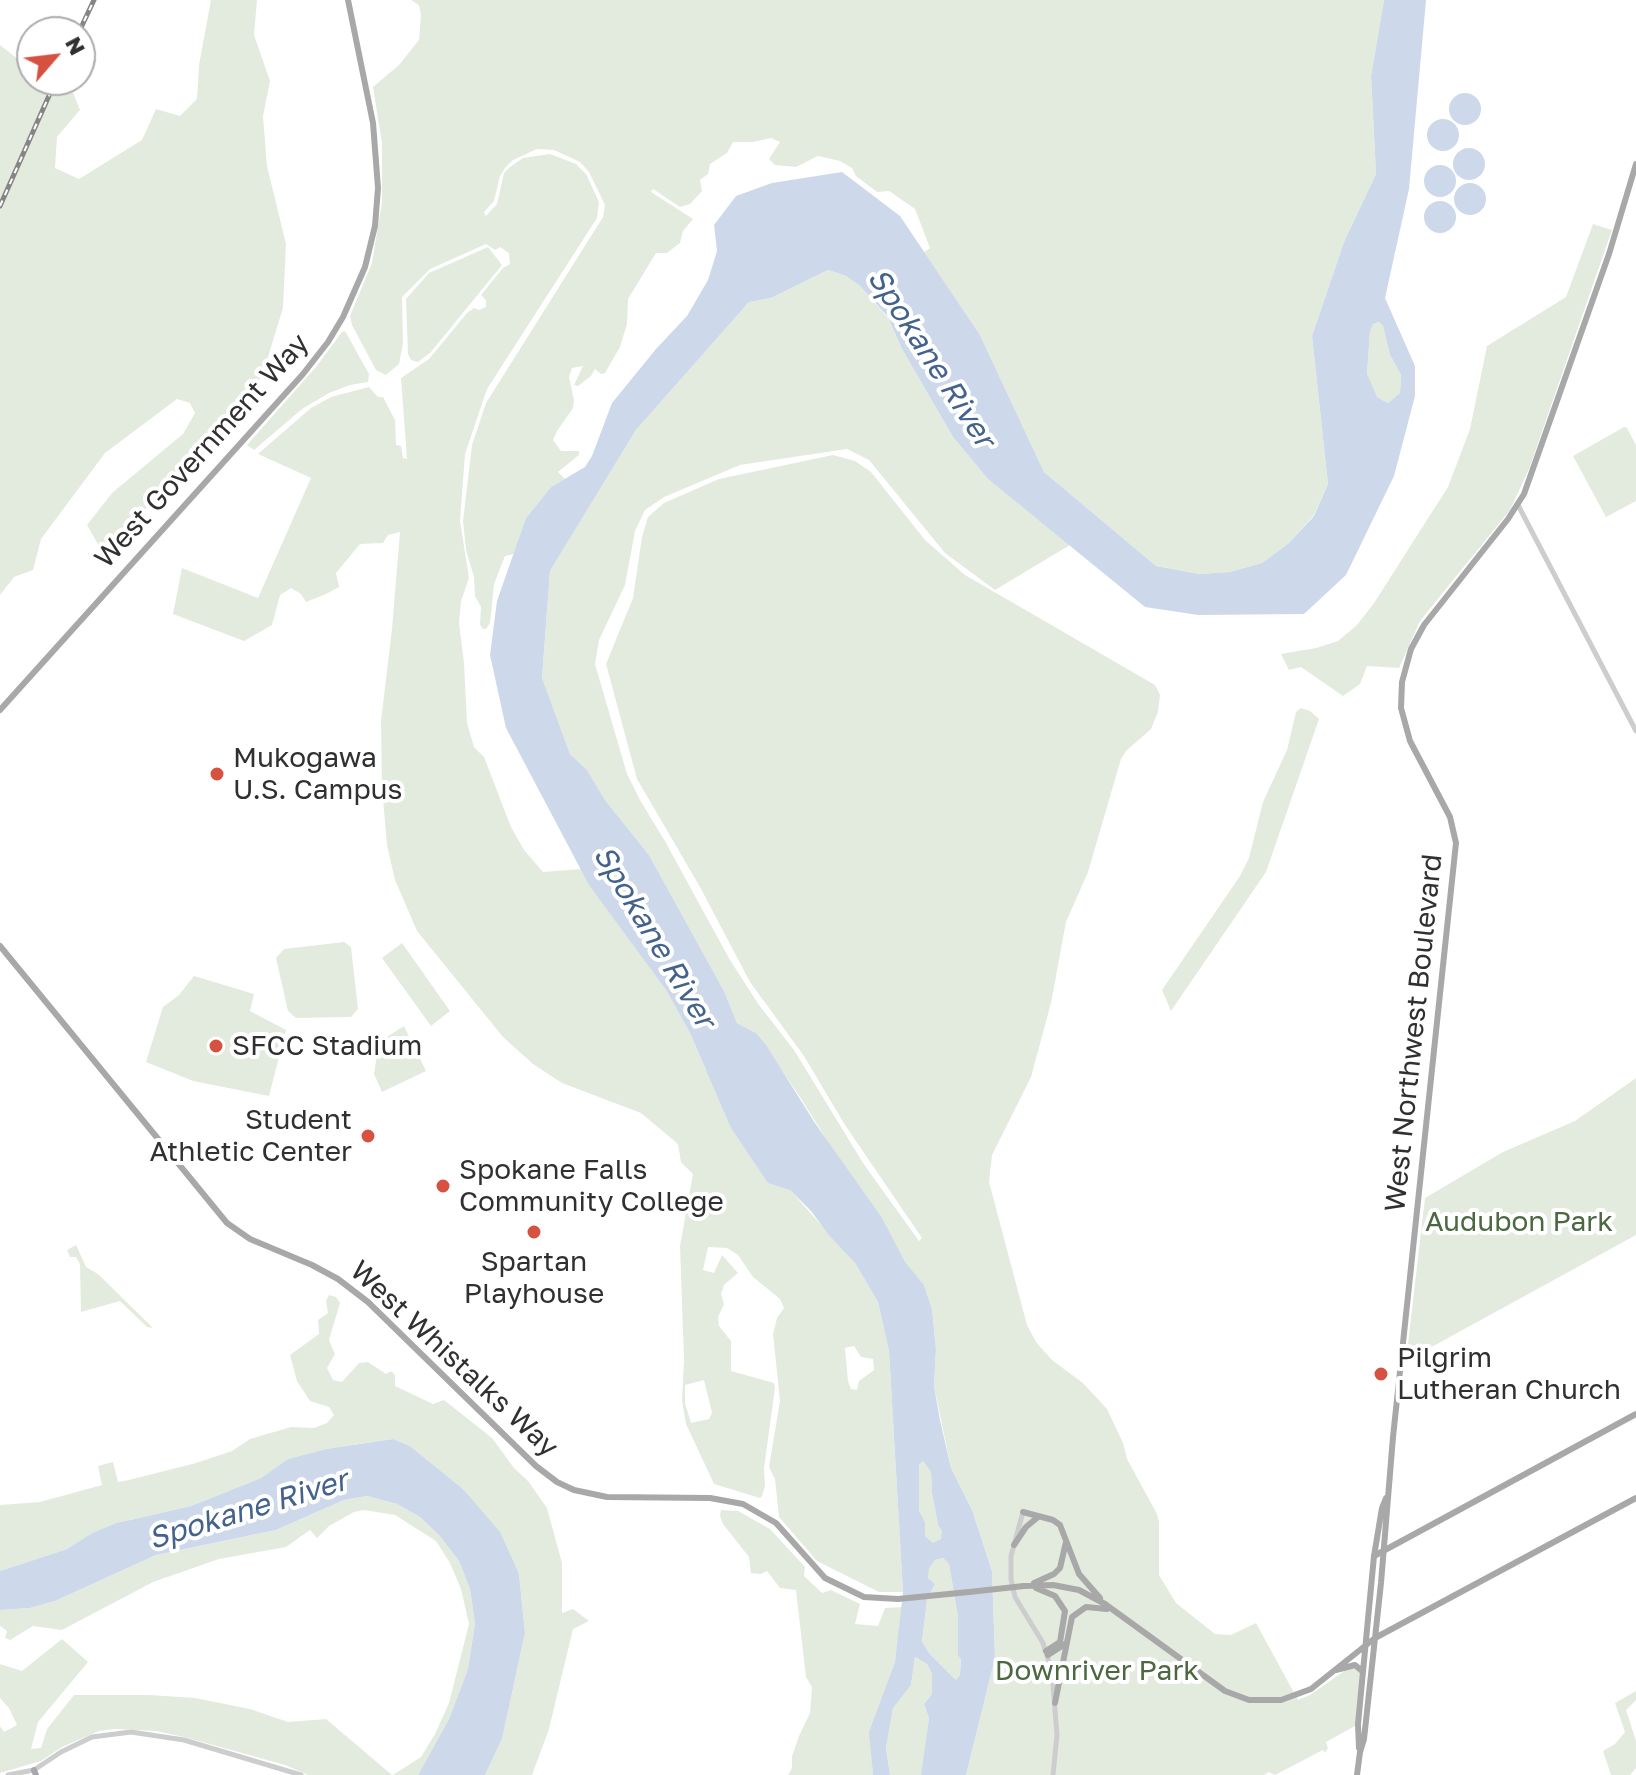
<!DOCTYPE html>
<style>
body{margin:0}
#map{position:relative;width:1636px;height:1775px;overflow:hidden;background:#fff;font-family:"Golos Text",sans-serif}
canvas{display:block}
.north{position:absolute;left:16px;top:16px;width:80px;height:80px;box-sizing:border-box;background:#fff;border:2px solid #acacac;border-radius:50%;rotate:62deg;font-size:22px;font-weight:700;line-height:32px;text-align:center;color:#303030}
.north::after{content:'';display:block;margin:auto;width:28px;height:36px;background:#d75141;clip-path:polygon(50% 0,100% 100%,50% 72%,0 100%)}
</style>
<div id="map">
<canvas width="1636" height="1775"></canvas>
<div class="north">N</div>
</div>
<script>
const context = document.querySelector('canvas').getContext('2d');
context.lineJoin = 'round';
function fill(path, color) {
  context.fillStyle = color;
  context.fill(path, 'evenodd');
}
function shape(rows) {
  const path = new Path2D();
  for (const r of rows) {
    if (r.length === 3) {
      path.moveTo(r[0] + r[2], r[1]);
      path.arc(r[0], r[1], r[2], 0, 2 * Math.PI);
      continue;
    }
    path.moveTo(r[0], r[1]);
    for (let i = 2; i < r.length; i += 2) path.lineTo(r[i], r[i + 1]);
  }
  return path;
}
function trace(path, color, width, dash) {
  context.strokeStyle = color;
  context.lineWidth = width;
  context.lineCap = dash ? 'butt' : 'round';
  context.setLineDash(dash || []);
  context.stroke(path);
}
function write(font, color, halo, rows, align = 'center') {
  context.font = font + ' "Golos Text",sans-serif';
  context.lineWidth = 8;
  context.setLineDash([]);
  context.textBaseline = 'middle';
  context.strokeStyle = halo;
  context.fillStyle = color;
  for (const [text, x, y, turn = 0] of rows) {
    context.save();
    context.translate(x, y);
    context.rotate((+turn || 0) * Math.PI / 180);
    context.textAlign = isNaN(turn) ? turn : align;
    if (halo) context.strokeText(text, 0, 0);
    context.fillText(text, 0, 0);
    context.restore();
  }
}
fill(shape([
 [211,0,257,0,254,35,270,81,263,116,267,166,286,244,283,308,264,370,240,418,213,435,104,555,87,525,112,493,183,434,195,413,190,403,177,399,105,453,41,539,33,570,14,577,0,595,0,45,19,60,32,51,32,80,68,80,80,110,57,137,55,168,79,179,142,140,156,109,180,116,197,99,199,65],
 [411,0,1384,0,1371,76,1376,174,1344,242,1312,336,1328,484,1314,515,1289,543,1262,563,1230,572,1199,574,1156,566,1044,472,980,335,924,252,930,248,915,209,889,191,877,192,856,176,852,168,840,161,818,156,796,167,775,165,769,159,780,142,771,138,753,142,733,142,727,153,710,164,708,174,700,180,702,191,690,204,680,207,653,189,651,192,693,219,683,231,680,243,667,253,656,253,628,299,627,324,620,347,605,373,601,374,595,369,591,376,578,386,574,385,583,366,572,368,569,377,574,400,573,408,557,431,553,440,561,451,579,451,579,455,558,472,565,479,551,487,526,518,514,554,505,556,494,584,490,623,486,629,483,629,480,625,481,607,475,596,474,577,466,550,463,521,472,445,486,403,603,217,605,205,589,172,580,162,554,150,537,149,513,160,505,168,500,176,494,201,484,212,486,216,497,204,504,173,510,167,523,158,550,154,576,164,586,174,599,202,597,218,487,389,465,454,460,521,469,578,461,601,459,623,464,663,467,723,474,747,484,757,511,827,524,850,543,872,581,869,590,885,666,990,690,1033,705,1068,790,1190,855,1263,878,1302,889,1351,903,1592,879,1592,817,1561,779,1517,775,1479,769,1467,780,1401,773,1334,777,1318,784,1308,780,1299,753,1277,738,1255,727,1248,708,1247,703,1270,714,1273,722,1255,738,1273,724,1285,721,1294,724,1304,718,1317,719,1326,731,1341,731,1371,774,1383,775,1388,764,1468,765,1486,762,1496,760,1498,714,1484,686,1424,682,1401,684,1360,680,1246,693,1174,681,1162,678,1144,641,1113,562,1083,533,1064,503,1037,417,931,395,880,387,845,382,788,381,721,392,629,400,532,388,535,383,543,360,544,336,573,339,587,326,594,306,602,301,594,291,588,280,595,272,625,244,641,173,614,182,568,258,598,311,478,258,454,311,408,331,397,369,387,378,397,383,397,395,420,396,445,401,446,403,458,407,459,401,378,429,359,467,313,474,308,479,310,486,307,486,300,481,295,503,268,510,264,509,253,500,247,495,250,486,244,430,269,402,297,403,343,399,364,386,375,376,370,352,325,350,316,372,263,382,202,382,143,373,87,399,65,419,40,421,15,419,5],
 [854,1346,861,1357,873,1359,874,1370,859,1381,857,1390,851,1389,848,1381,845,1348],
 [704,1380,712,1413,709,1419,691,1423,685,1403,685,1385],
 [1593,224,1612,230,1529,469,1510,510,1420,621,1399,668,1367,666,1360,684,1343,696,1301,667,1289,670,1281,654,1316,648,1338,641,1357,625,1374,603,1448,487,1470,429,1487,346,1566,297],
 [488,247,502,265,431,352,418,362,411,360,408,354,406,299,429,273],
 [828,270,846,276,859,285,887,317,902,349,953,437,988,479,1070,545,995,590,945,553,869,460,847,449,740,465,664,497,645,510,635,531,625,585,599,640,595,664,627,774,640,800,666,843,730,960,759,1005,794,1050,863,1163,919,1241,922,1238,845,1125,804,1056,750,982,700,887,637,779,606,664,633,598,642,537,648,517,664,503,719,479,833,455,855,461,871,472,925,540,965,575,1155,685,1160,695,1158,712,1151,729,1126,751,1121,759,1088,872,1066,922,1051,1003,1031,1077,992,1155,989,1182,1027,1325,1036,1342,1052,1360,1083,1383,1107,1409,1123,1443,1127,1459,1157,1514,1159,1522,1159,1575,1176,1603,1215,1634,1231,1635,1256,1623,1298,1700,1310,1695,1350,1667,1354,1666,1361,1674,1355,1726,1326,1742,1328,1748,1325,1753,1323,1750,1275,1775,1269,1772,1264,1775,966,1775,995,1658,992,1571,972,1510,951,1468,934,1386,936,1349,932,1309,924,1285,904,1262,798,1094,756,1033,737,1023,724,991,649,855,605,800,587,770,570,754,542,679,550,571,636,430,749,302,771,298],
 [1379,322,1383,326,1390,355,1401,375,1400,393,1388,403,1377,397,1368,382,1367,374,1370,332,1373,324],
 [345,331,369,374,368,382,350,385,329,393,302,409,254,450,247,445,316,367,342,332],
 [1624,427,1627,428,1636,445,1636,501,1606,517,1573,456],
 [1301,708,1310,711,1319,719,1266,872,1171,1011,1162,990,1240,876,1249,858,1263,802,1287,750,1296,712],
 [344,942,351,947,358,1009,351,1017,296,1018,288,1011,276,958,284,949],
 [402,943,450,1011,431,1026,382,958],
 [194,976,254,994,250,1011,286,1030,269,1096,193,1081,146,1062,163,1007,179,995],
 [404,1026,426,1071,382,1092,374,1074,378,1048,385,1038],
 [1636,1078,1636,1235,1406,1361,1425,1198,1503,1152,1575,1121],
 [76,1245,86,1267,98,1274,153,1328,147,1327,120,1301,81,1312,80,1264,76,1257,70,1257,67,1250],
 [329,1295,336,1297,340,1303,329,1340,335,1354,327,1368,333,1380,342,1382,359,1363,368,1362,386,1374,391,1371,395,1375,395,1386,433,1404,444,1400,492,1438,514,1468,528,1481,547,1508,562,1563,562,1613,573,1609,589,1621,573,1629,549,1729,532,1775,485,1775,502,1739,525,1633,519,1574,463,1489,410,1446,393,1439,326,1449,288,1459,261,1478,191,1506,130,1520,92,1533,67,1549,0,1571,0,1505,40,1502,102,1485,98,1466,113,1462,118,1482,129,1480,196,1463,232,1451,250,1439,291,1427,314,1428,327,1423,334,1415,329,1407,310,1401,297,1381,290,1355,319,1334,318,1320,328,1313,326,1301],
 [923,1461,931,1472,932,1493,938,1525,942,1531,942,1539,933,1544,925,1536,925,1522,919,1510,919,1465],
 [367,1496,397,1504,420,1517,439,1535,459,1561,470,1589,475,1623,468,1669,449,1719,418,1775,393,1775,421,1757,435,1734,449,1703,469,1624,461,1589,450,1563,436,1541,395,1515,364,1510,354,1512,329,1526,317,1538,310,1530,286,1547,219,1559,153,1582,62,1630,33,1626,10,1640,5,1638,7,1631,0,1626,0,1610,30,1608,55,1601,156,1555,276,1530,344,1500],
 [721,1510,738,1511,770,1529,805,1567,804,1576,822,1593,831,1590,860,1604,855,1624,878,1626,885,1608,903,1607,895,1662,870,1732,873,1775,788,1775,792,1768,792,1756,799,1736,810,1713,812,1687,806,1677,796,1590,780,1588,767,1571,761,1574,751,1573,749,1557,723,1524,720,1516],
 [943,1558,949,1564,958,1617,958,1639,961,1659,960,1675,956,1680,929,1653,922,1641,927,1600,935,1584,928,1578,928,1568,935,1560],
 [62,1639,88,1662,38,1722,31,1749,41,1748,47,1729,74,1695,149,1695,195,1698,250,1709,288,1722,326,1719,392,1775,308,1775,285,1765,188,1738,156,1731,115,1729,99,1731,62,1747,41,1761,0,1773,0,1726,4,1732,17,1725,9,1708,0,1698,0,1664,22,1671],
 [915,1657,927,1664,932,1674,932,1694,924,1704,929,1718,922,1773,921,1775,890,1775,886,1748,893,1707,911,1685],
 [1636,1691,1636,1700,1626,1710,1636,1741,1636,1768,1630,1775,1611,1775,1603,1751,1615,1744,1625,1732,1615,1703]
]), '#e3ebdf');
fill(shape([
 [1384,0,1426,0,1409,189,1385,298,1415,366,1415,396,1394,476,1346,575,1304,614,1198,615,1145,607,988,479,953,437,902,349,887,316,859,285,846,276,828,270,771,298,749,302,636,430,550,571,542,678,570,754,587,770,605,800,649,855,724,991,737,1023,756,1033,766,1045,815,1123,882,1218,905,1262,924,1285,932,1309,936,1349,934,1386,940,1420,951,1468,972,1510,992,1571,995,1658,966,1775,921,1775,929,1718,924,1704,932,1694,932,1674,927,1664,915,1657,911,1685,893,1708,886,1748,890,1775,873,1775,869,1732,895,1662,903,1592,889,1351,878,1302,855,1263,828,1234,811,1211,790,1190,768,1183,731,1128,690,1033,666,990,589,885,506,728,490,655,497,601,526,518,551,487,585,467,592,456,612,403,656,349,687,316,708,280,717,251,714,225,736,196,772,183,842,172,900,216,980,335,1044,472,1156,566,1199,574,1230,572,1262,563,1289,543,1314,516,1328,484,1312,336,1344,242,1376,174,1371,76],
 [1379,322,1383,326,1390,355,1401,375,1400,393,1388,403,1377,397,1367,374,1370,332,1373,324],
 [923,1461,931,1472,932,1493,938,1525,942,1531,941,1539,933,1543,925,1536,925,1522,919,1510,919,1465],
 [943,1558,949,1564,958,1617,958,1655,961,1659,960,1675,956,1680,929,1653,922,1641,927,1600,935,1584,928,1578,929,1568,935,1560],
 [1465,109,16],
 [1443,135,16],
 [1469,164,16],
 [1440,181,16],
 [1470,199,16],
 [1440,217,16],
 [393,1439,410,1446,463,1489,500,1532,519,1574,525,1633,502,1739,485,1775,418,1775,449,1719,468,1669,475,1623,470,1589,459,1561,439,1535,420,1517,397,1504,367,1496,344,1500,276,1530,156,1555,55,1601,30,1608,0,1610,0,1571,67,1549,92,1533,117,1523,191,1506,261,1478,288,1459,326,1449]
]), '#cdd9ea');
trace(shape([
 [1518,505,1636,731],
 [1023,1512,1011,1556,1011,1579,1015,1597,1043,1643,1052,1672,1057,1735,1053,1775],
 [8,1775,34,1770,61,1752,92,1737,131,1732,184,1740,301,1775]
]), '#cdcdcd', 5);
trace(shape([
 [0,710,303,374,328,342,343,317,365,267,375,226,378,188,373,123,348,0],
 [0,946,227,1223,250,1239,312,1265,338,1279,368,1302,536,1466,557,1482,574,1490,607,1497,710,1498,743,1504,776,1523,825,1578,864,1597,898,1599,969,1592],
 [1023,1512,1053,1520,1060,1525,1079,1574,1100,1598],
 [1014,1545,1026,1527,1038,1517],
 [1374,1556,1636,1414],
 [1034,1583,1054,1574,1060,1568,1066,1542],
 [1024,1586,1053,1585,1079,1590,1105,1604,1225,1691,1249,1700,1281,1700,1311,1689,1375,1638,1636,1498],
 [1036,1588,1055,1596,1065,1611,1060,1642,1046,1651],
 [1048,1655,1065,1644],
 [1336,1670,1355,1665,1362,1671],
 [1055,1703,1072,1617,1086,1607,1107,1609],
 [1359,1748,1358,1724,1374,1556,1382,1508,1386,1498],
 [34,1770,36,1775],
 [1357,1775,1360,1752,1364,1739,1381,1583,1393,1437,1456,843,1450,817,1410,741,1401,708,1402,682,1411,649,1424,625,1508,519,1524,494,1609,254,1636,164]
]), '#a8a8a8', 6);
const rail = shape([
 [79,32,94,0],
 [0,206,56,80]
]);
trace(rail, '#858585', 5);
trace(rail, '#fff', 2, [6]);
trace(shape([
 [969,1592,1024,1586]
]), '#a8a8a8', 6);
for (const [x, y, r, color] of [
 [217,774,8,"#d75141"],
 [216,1046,8,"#d75141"],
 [368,1136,8,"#d75141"],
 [443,1186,8,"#d75141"],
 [534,1232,8,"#d75141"],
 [1381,1374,8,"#d75141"]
]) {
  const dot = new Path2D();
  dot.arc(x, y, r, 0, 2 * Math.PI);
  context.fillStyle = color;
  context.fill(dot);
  trace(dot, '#fff', 3);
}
write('28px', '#303030', '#fff', [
 ["West Government Way",202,451,-48],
 ["West Northwest Boulevard",1414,1033,-84],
 ["West Whistalks Way",454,1359,43]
]);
write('28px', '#303030', '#fff', [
 ["Mukogawa",233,758],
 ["U.S. Campus",233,790],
 ["SFCC Stadium",232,1046],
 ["Student",352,1120,"right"],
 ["Athletic Center",352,1152,"right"],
 ["Spokane Falls",459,1170],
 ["Community College",459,1202],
 ["Spartan",534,1262,"center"],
 ["Playhouse",534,1294,"center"],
 ["Pilgrim",1397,1358],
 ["Lutheran Church",1397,1390]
], 'left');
write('28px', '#4c6840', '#fff', [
 ["Audubon Park",1519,1222],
 ["Downriver Park",1097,1671]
]);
write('italic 30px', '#44638c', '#fff', [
 ["Spokane River",931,358,57],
 ["Spokane River",654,937,59],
 ["Spokane River",248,1510,-17]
]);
</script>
